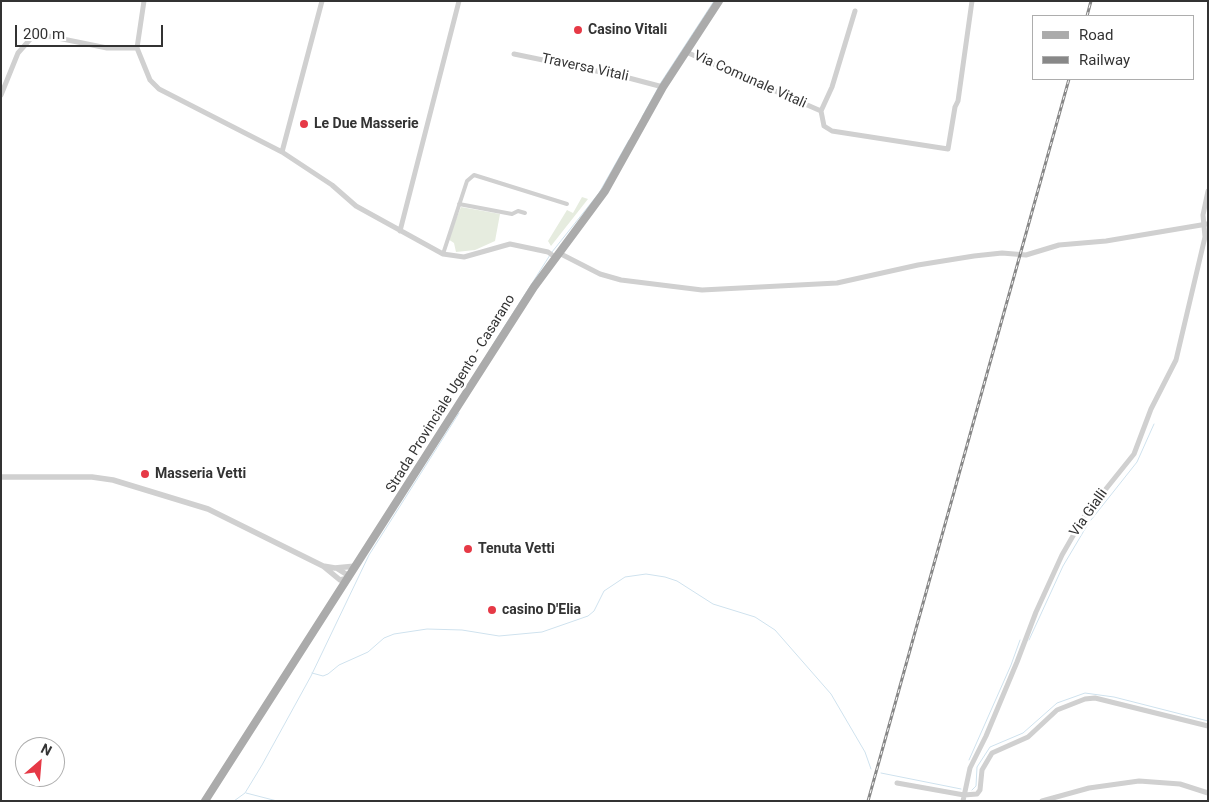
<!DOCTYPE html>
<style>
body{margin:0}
#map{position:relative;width:1209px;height:802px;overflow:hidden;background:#fff;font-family:Roboto,sans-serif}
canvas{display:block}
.frame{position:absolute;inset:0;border:2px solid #333;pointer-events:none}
.legend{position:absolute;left:1032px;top:15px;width:162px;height:65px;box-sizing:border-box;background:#fff;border:1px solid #adadad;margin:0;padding:6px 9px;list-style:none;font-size:15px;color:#333}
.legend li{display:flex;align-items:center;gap:10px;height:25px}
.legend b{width:25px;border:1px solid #adadad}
.north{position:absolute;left:15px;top:737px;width:50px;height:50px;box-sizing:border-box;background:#fff;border:1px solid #adadad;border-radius:50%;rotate:27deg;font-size:14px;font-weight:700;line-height:20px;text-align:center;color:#333}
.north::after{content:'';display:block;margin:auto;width:18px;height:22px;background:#e63946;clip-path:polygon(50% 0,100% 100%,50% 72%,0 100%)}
.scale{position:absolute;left:15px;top:25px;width:148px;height:22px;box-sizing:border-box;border:2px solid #333;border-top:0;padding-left:6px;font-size:15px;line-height:18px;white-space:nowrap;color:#333;-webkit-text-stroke:4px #fff;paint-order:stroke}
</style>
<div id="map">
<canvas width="1209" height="802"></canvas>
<div class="frame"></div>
<ul class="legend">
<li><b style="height:6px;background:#ababab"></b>Road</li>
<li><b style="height:6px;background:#888"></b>Railway</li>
</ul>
<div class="north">N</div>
<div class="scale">200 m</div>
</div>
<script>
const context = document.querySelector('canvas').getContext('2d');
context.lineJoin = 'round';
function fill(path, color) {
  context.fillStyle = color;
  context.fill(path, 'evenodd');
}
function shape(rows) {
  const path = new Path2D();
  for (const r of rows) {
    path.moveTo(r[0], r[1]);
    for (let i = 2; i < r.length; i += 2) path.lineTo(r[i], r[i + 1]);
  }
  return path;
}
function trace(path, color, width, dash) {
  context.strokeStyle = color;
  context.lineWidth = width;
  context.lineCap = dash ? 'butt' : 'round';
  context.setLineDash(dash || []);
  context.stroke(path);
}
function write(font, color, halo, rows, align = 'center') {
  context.font = font + ' Roboto,sans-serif';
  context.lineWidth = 5;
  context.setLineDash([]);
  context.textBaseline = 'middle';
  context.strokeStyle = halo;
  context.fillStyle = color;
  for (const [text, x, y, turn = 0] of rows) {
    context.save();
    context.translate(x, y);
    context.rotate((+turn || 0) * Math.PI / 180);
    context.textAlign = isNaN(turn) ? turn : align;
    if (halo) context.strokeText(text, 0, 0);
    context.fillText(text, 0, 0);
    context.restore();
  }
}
fill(shape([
 [582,197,588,199,551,246,548,241,567,210,573,213],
 [461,207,500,214,495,241,475,250,456,252,454,243,448,239]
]), '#e6ecdf');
trace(shape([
 [660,84,714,1],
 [642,117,658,88],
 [552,252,599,193,629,140],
 [489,351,550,255],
 [1091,520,1137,462,1154,424],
 [1029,640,1063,566,1088,524],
 [312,673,323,676,328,674,339,665,368,652,384,638,394,634,427,629,462,630,499,636,542,632,588,616,594,611,604,591,625,577,646,574,665,577,677,581,713,604,755,617,775,630,831,694,865,752,871,769],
 [969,760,1011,665,1020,640],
 [881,773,961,789],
 [972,790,976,786,977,767,990,747,1023,733,1057,703,1085,693,1114,697,1208,721],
 [246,793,277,801],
 [234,801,245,793,262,765,311,676,369,555,459,413]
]), '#cfe2ee', 1);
trace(shape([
 [459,204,512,214,518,211,525,213],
 [443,254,467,181,474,175,567,204]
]), '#d0d0d0', 4);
trace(shape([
 [137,48,144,1],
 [686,52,821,111,824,126,832,131,948,149,955,107,958,101,972,1],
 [514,54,625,77,663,87],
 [1,95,18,53,33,36,43,35,107,48,137,48,150,80,159,89,282,152,332,185,356,206,443,254,464,257,510,244,548,252,555,257],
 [821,111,832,87,855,11],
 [282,152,322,1],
 [400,231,459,1],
 [559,253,600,274,621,280,702,290,837,283,918,265,974,256,1002,253,1026,255,1059,245,1106,241,1207,224],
 [897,783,964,795,977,794,980,790,982,770,992,753,1028,737,1057,710,1085,699,1095,698,1208,726],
 [963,801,970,768,986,736,1017,662,1036,612,1062,555,1085,515,1134,454,1151,409,1176,360,1205,237,1203,215,1208,191],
 [1042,801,1089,788,1139,781,1180,784,1208,793]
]), '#d0d0d0', 5);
trace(shape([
 [1,477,92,477,113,480,208,509,323,566,335,568,356,566],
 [323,566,340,580,349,578,346,574,338,569]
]), '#d0d0d0', 5.5);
trace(shape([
 [205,801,534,287,605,191,663,87,719,1]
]), '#ababab', 8);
const rail = shape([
 [1087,16,1091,1],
 [868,801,1069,79]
]);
trace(rail, '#888', 3);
trace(rail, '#fff', 1, [4]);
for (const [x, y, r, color] of [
 [578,30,5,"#e63946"],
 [304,124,5,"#e63946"],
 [145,474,5,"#e63946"],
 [468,549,5,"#e63946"],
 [492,610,5,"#e63946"]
]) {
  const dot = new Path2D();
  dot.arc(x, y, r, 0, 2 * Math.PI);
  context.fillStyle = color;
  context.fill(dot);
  trace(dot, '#fff', 2);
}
write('bold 14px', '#333', '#fff', [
 ["Casino Vitali",588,30],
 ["Le Due Masserie",314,124],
 ["Masseria Vetti",155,474],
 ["Tenuta Vetti",478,549],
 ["casino D'Elia",502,610]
], 'left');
write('14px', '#333', '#fff', [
 ["Traversa Vitali",585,68,12],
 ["Via Comunale Vitali",750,80,24],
 ["Strada Provinciale Ugento - Casarano",451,394,-58],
 ["Via Gialli",1089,513,-55]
]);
</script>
